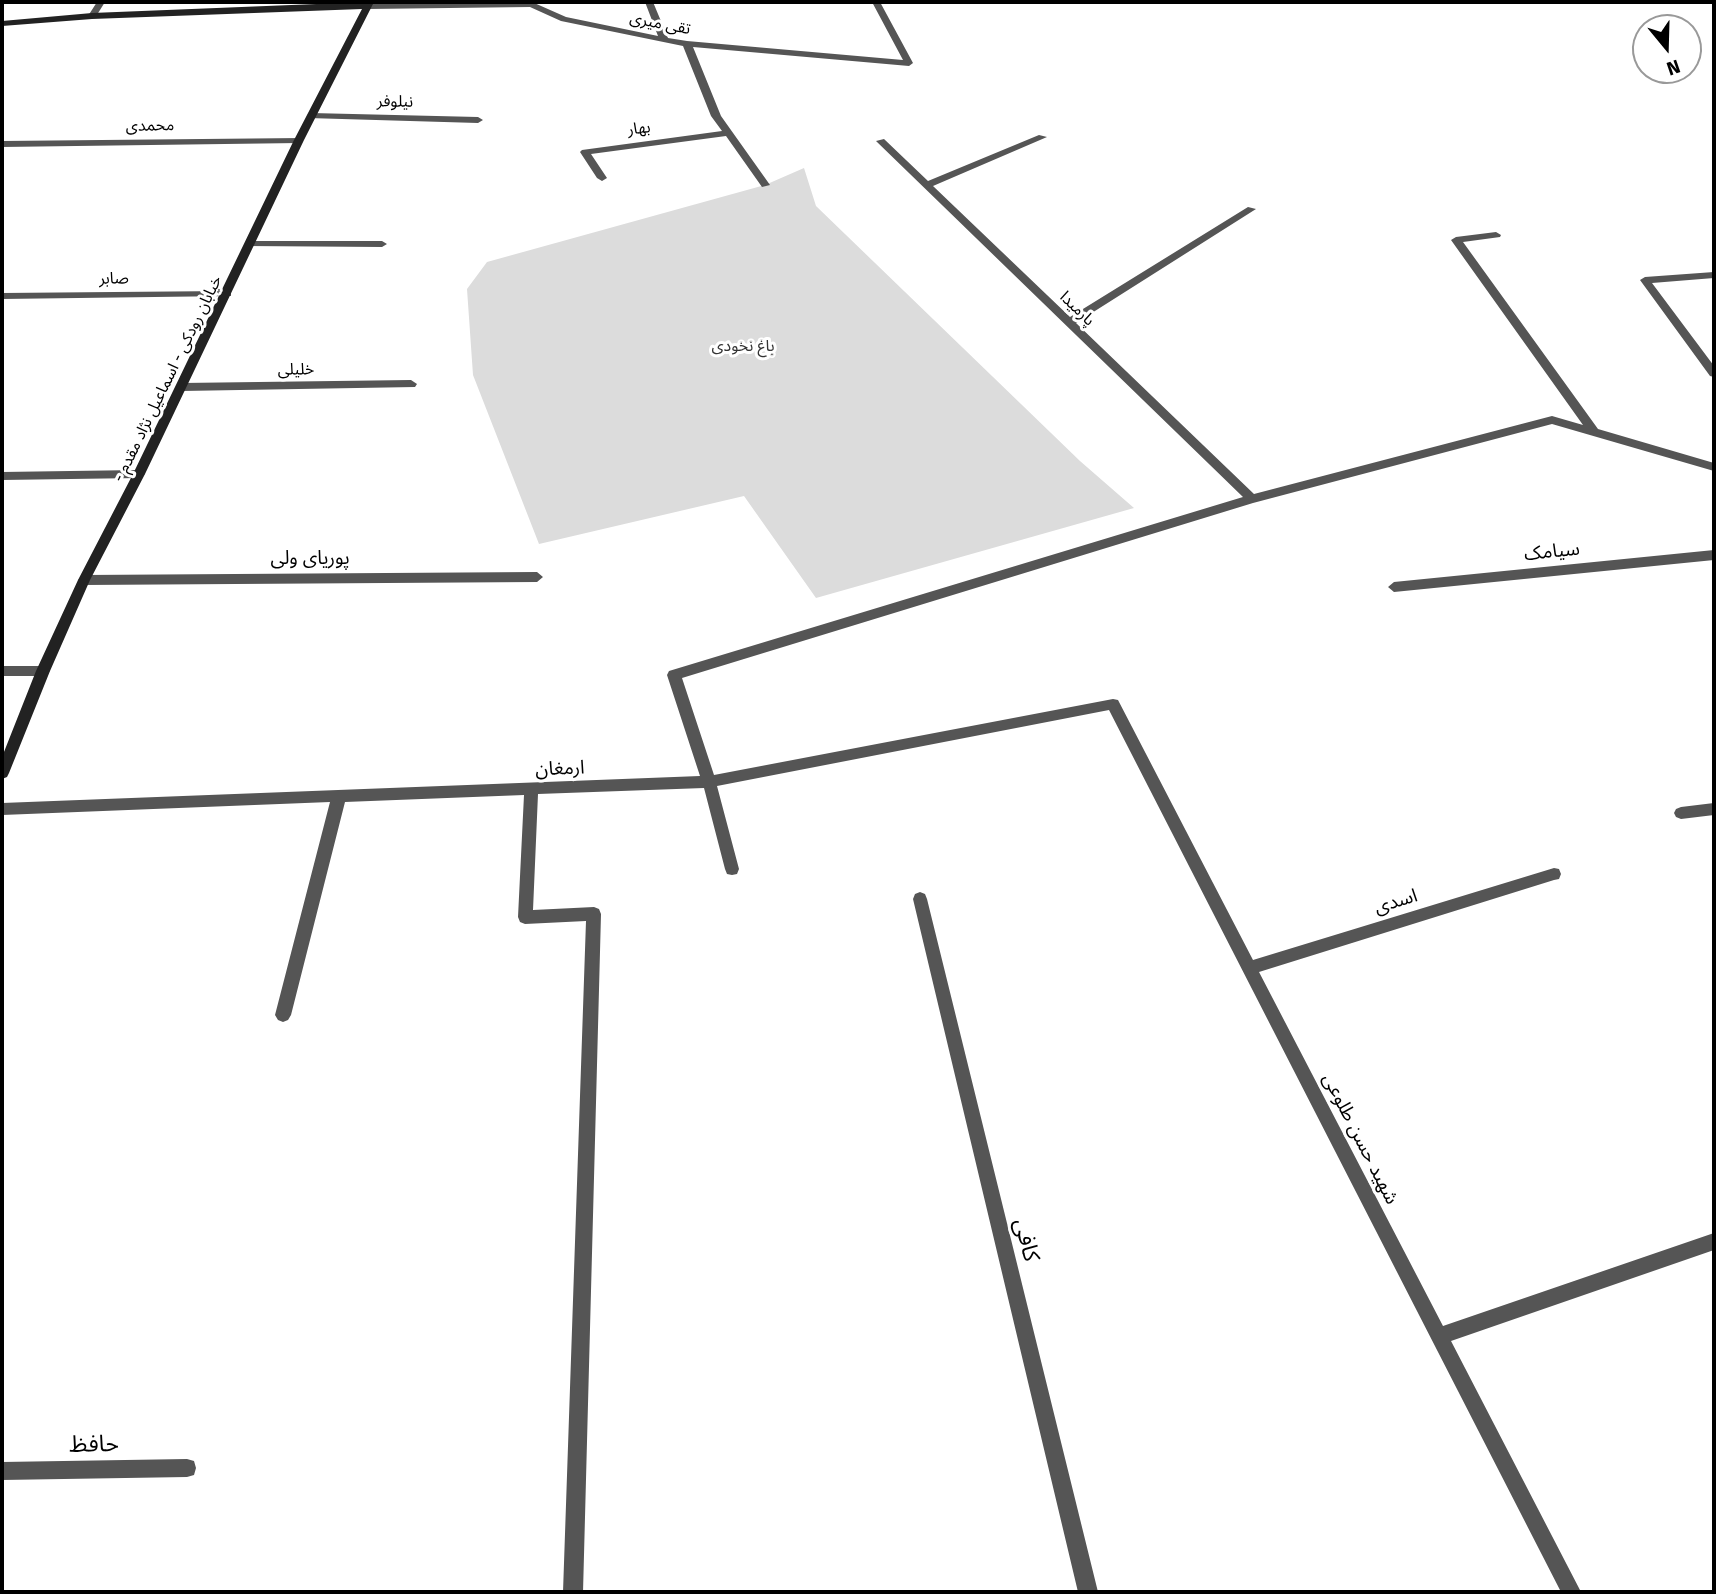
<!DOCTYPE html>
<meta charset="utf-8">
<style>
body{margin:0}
#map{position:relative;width:1716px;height:1594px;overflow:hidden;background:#fff;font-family:"Fira Sans",sans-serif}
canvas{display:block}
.frame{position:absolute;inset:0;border:4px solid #000;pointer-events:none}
.north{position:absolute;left:1632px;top:14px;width:70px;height:70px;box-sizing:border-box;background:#fff;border:2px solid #999;border-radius:50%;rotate:161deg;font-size:19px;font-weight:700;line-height:28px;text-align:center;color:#000}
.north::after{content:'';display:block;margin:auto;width:24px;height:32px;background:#000;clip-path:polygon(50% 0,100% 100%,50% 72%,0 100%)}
</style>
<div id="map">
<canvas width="1716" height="1594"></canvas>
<div class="frame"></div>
<div class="north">N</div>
</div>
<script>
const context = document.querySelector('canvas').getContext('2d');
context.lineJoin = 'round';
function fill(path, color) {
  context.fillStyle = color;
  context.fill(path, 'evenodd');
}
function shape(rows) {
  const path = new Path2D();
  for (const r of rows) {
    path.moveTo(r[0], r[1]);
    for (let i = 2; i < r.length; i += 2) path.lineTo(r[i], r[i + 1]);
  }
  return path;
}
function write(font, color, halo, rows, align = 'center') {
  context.font = font + ' "Fira Sans","Noto Sans Arabic",sans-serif';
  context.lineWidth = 6;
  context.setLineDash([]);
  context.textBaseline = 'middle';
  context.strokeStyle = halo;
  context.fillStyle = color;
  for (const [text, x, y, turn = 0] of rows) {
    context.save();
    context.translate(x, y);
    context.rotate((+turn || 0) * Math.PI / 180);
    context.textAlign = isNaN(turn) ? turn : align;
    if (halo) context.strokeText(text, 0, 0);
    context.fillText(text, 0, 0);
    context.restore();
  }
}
fill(shape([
 [804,168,816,206,1080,461,1134,508,816,598,744,496,539,544,473,375,467,289,487,262,765,185]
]), '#dcdcdc');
fill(shape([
 [97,2,105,2,95,18,89,18,88,16,97,2],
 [532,2,566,17,658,36,645,2,653,2,668,38,687,41,903,60,872,2,880,2,913,63,909,66,693,47,721,116,770,185,762,187,726,136,591,154,607,178,602,181,597,178,580,152,582,150,722,131,711,116,683,46,561,21,530,7,368,9,364,6,368,3,532,2],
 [311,113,478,117,483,120,478,123,308,118,308,114,311,113],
 [1039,135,1047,137,933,186,1070,317,1248,207,1256,209,1076,323,1254,494,1552,416,1583,425,1451,240,1456,237,1496,232,1501,235,1500,237,1463,242,1598,429,1714,463,1714,471,1552,424,1253,503,682,678,714,775,1113,699,1118,700,1253,960,1554,868,1559,869,1561,874,1559,879,1554,880,1259,972,1443,1326,1714,1233,1714,1250,1451,1341,1581,1592,1561,1592,1109,710,717,786,739,869,737,874,732,875,727,874,725,869,704,788,538,794,533,910,594,907,599,909,601,914,583,1592,563,1592,586,921,525,924,520,922,518,917,524,795,345,802,291,1015,288,1020,283,1022,278,1020,275,1015,330,802,2,815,2,803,700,776,667,675,669,671,1243,497,876,141,884,139,928,181,1039,135],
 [302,138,302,142,299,143,2,147,2,141,302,138],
 [250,241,382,241,387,244,382,247,246,246,245,244,250,241],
 [1714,272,1714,278,1652,283,1714,366,1714,377,1710,376,1640,280,1645,277,1714,272],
 [227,291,231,292,231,296,2,299,2,293,227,291],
 [411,380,417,384,415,387,182,391,176,387,182,383,411,380],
 [139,470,145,474,139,478,2,480,2,472,139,470],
 [1714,550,1714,560,1394,592,1388,587,1394,582,1714,550],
 [537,572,543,577,537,582,84,585,78,580,84,575,537,572],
 [2,666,43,666,50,671,43,676,2,676,2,666],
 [1714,803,1714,815,1681,819,1676,817,1674,813,1676,809,1681,807,1714,803],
 [920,892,925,894,927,899,1098,1592,1078,1592,913,899,915,894,920,892],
 [187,1459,194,1461,196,1468,194,1475,187,1477,2,1480,2,1462,187,1459]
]), '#555');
fill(shape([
 [366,2,374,2,304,140,145,474,90,580,50,671,9,773,7,777,2,779,2,757,36,671,78,580,133,474,294,140,362,9,92,19,2,26,2,21,92,13,366,2]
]), '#222');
write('16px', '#000', '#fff', [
 ["تقی میری",660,24,11],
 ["نیلوفر",395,102,1],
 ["محمدی",150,126,-1],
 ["بهار",639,129,-7],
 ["صابر",114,279,-1],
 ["پارمیدا",1077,309,44],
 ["خلیلی",296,370,-1],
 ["- خیابان رودکی - اسماعیل نژاد مقدم",168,379,-64]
]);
write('16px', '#333', '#fff', [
 ["باغ نخودی",743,347]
]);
write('19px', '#000', '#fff', [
 ["سیامک",1552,552,-6],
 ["پوریای ولی",310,559],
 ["ارمغان",560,769,-2],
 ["اسدی",1396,902,-17],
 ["شهید حسن طلوعی",1360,1139,63]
]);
write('23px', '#000', '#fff', [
 ["کافی",1026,1240,76],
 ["حافظ",94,1445,-1]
]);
</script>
